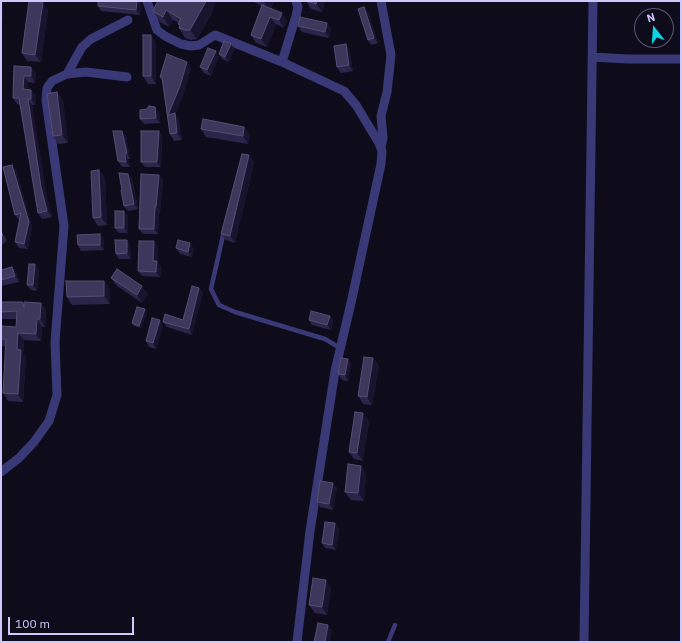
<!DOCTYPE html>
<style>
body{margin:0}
#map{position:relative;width:682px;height:643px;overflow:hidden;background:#0e0c1b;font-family:"IBM Plex Sans",sans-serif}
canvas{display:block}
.frame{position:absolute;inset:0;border:2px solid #cec8fc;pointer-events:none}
.north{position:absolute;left:634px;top:8px;width:40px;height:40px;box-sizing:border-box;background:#0e0c1b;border:1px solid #5b5775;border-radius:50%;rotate:343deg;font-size:11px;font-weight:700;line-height:16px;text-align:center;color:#cec8fc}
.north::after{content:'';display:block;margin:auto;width:14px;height:18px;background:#0bd4e6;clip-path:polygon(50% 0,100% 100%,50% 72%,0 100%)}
.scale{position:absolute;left:8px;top:617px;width:126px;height:18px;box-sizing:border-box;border:2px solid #cec8fc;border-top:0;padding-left:5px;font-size:12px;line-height:14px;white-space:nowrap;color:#cec8fc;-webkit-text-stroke:3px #0e0c1b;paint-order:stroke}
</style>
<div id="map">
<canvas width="682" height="643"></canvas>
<div class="frame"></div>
<div class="north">N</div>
<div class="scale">100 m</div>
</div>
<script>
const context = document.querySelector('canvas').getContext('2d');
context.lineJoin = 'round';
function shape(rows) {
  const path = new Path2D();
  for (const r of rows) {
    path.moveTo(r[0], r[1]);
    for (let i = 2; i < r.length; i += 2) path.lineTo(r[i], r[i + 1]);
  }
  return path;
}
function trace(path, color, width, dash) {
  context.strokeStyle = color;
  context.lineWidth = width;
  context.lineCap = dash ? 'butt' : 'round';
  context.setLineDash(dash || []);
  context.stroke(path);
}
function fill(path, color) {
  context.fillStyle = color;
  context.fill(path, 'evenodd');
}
trace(shape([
 [224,231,211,289,219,305,235,312,325,339,340,348],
 [388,642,395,625]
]), '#3a3978', 4.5);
trace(shape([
 [147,1,157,30,165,36,181,44,191,46,199,45,215,35,282,62,344,91,356,105,379,143,382,151,381,164,351,303,335,371,310,531,297,642],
 [592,57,628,59,681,59],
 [282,62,296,16,298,7,296,1],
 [67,74,82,47,91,39,128,20],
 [381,147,383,138,381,116,387,92,391,55,381,1],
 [1,472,19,458,34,442,49,421,57,395,55,342,64,226,46,100,47,88,52,81,67,74,86,72,127,77],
 [584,642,593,1]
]), '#3a3978', 9);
fill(shape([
 [98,1,140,1,141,3,140,15,101,11,98,6],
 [158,1,216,1,211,15,197,39,191,40,185,38,179,28,180,26,178,24,179,23,173,20,169,27,160,22,154,12],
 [252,1,274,1,271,8,287,21,284,28,276,24,267,47,256,43,251,35,262,6],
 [306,1,325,1,322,12,311,9],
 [364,7,368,12,378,43,371,45,368,40],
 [48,10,41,62,27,61,22,53],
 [327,23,331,28,329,38,302,32,298,26],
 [151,35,156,43,156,84,148,84,143,76],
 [231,44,234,49,229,62,222,59,219,54],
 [346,44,349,49,353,71,341,73,337,67],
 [219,56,211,76,204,73,200,67],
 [187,62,191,68,184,92,175,114,179,120,182,140,174,141,170,134,162,81,160,77],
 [14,66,36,73,35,83,28,82,28,89,31,90,36,96,35,105,32,105,46,193,52,217,42,219,38,213,20,105,17,104,13,98],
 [57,92,63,100,68,143,58,144,53,136],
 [155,107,159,112,160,123,144,124,140,119,147,109],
 [244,127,250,135,248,144,206,137,201,129],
 [122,131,126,136,130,159,128,159,130,167,122,167,118,161],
 [159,131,162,136,161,167,145,167,141,162],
 [249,155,254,162,235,243,226,240,221,234],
 [16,170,32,227,28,249,19,248,15,242,20,220,19,220,15,215],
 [99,170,105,178,107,225,98,226,93,218],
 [128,174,132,179,138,209,128,211,124,206,122,190],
 [159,175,163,180,160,212,159,212,158,234,143,234,139,229],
 [124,211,128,216,128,233,119,233,115,228],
 [1,232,7,240,1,246],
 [104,239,104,250,81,251,78,245],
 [127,240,130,246,131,259,119,259,116,254],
 [158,247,157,262,161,267,160,277,142,276,138,271],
 [176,248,194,249,192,257,180,254],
 [39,269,37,291,31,290,27,285],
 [1,270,16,272,19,282,1,286],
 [111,278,148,294,142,303,117,286],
 [104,281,110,289,110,304,72,305,67,297],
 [199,288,203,293,192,335,167,327,163,322,183,320],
 [1,302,22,302,24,304,41,303,46,310,45,327,42,327,41,341,24,340,23,353,26,357,23,402,8,401,3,393,6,346,1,346,1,326,16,327,16,319,1,319],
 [145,309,147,312,141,328,134,326,132,323],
 [330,316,333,321,331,330,312,325,309,320],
 [163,325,156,349,149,347,146,341],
 [373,358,379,366,372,405,363,404,358,396],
 [348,359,351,364,348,381,342,380,338,374],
 [369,421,363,461,354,459,349,452],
 [366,473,364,501,351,500,345,492],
 [333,483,337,488,333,510,320,507,317,502],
 [335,523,339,529,336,550,325,548,322,543],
 [326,580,331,588,327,615,315,613,309,605]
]), '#2b2549');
fill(shape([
 [1,1,2,1,3,2,3,18,1,16],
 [137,1,140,1,141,3,140,15,136,10],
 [206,1,216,1,211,15,197,39,190,30],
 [265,1,274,1,269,10,264,2],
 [317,1,325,1,322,12,316,4],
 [43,2,48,10,41,62,35,55],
 [364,7,368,12,378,43,374,38],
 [166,10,173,20,169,27,163,17],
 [282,13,287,21,284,28,279,20],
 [270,17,276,24,267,47,261,39],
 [327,23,331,28,329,38,325,32],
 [151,35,156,43,156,84,151,76],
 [231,44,234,49,229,62,225,57],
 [346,44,349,49,353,71,349,65],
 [216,51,219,56,211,76,207,70],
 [187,62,191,68,184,92,175,114,179,120,182,140,177,133,168,115],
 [31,67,36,73,35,83,31,76],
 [24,76,28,82,28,96,23,89],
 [31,90,36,96,35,105,31,99],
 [57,92,63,100,68,143,62,135],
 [28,99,32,105,46,193,52,217,47,211,41,187],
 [155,107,159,112,160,123,156,118],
 [244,127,250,135,248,144,243,136],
 [122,131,126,136,130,159,127,153],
 [159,131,162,136,161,167,157,162],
 [125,154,128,159,130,167,126,162],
 [249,155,254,162,235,243,230,236],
 [12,165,16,170,32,227,28,249,24,244,29,222],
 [99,170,105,178,107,225,101,217],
 [128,174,132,179,138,209,134,204],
 [159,175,163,180,160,212,156,207],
 [155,207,159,212,158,234,154,229],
 [124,211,128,216,128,233,124,228],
 [100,234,104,239,104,250,100,245],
 [127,240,130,246,131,259,127,253],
 [154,241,158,247,157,262,161,267,160,277,156,272,153,261],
 [190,243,194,249,192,257,188,252],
 [35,264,39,269,37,291,33,285],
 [12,267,16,272,19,282,15,276],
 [104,281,110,289,110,304,104,296],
 [142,286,148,294,142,303,137,295],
 [199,288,203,293,192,335,189,329],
 [41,303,46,310,45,327,40,319],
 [145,309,147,312,141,328,139,326],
 [330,316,333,321,331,330,327,325],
 [37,319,42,327,41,341,36,334],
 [160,320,163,325,156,349,153,343],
 [18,333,24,340,23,353,26,357,23,402,18,394,17,349],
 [373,358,379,366,372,405,367,397],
 [348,359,351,364,348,381,345,375],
 [363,413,369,421,363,461,357,453],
 [361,466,366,473,364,501,358,493],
 [333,483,337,488,333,510,329,504],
 [335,523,339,529,336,550,332,545],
 [326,580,331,588,327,615,322,607],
 [328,625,332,630,330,642,325,642]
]), '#18142e');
const building = shape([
 [29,1,43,2,35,55,22,53,29,1],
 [98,1,137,1,136,10,98,6,98,1],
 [158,1,206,1,204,5,190,30,185,30,179,28,180,25,178,24,181,19,166,10,163,17,154,12,153,10,158,1],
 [306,1,317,1,316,4,306,1],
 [262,5,282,13,279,20,270,17,261,39,251,35,262,5],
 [364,7,374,38,368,40,358,9,364,7],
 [300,17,327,23,325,32,298,26,300,17],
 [143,35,151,35,151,76,143,76,143,35],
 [224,41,231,44,225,57,219,54,224,41],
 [346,44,349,65,337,67,334,46,346,44],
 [208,48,216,51,207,70,200,67,208,48],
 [167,54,187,62,180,86,168,115,175,113,177,133,170,134,162,77,160,77,167,54],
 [14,66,31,67,31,76,24,76,23,89,31,90,31,99,28,99,41,187,47,211,38,213,19,98,13,98,14,66],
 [57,92,62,135,53,136,47,94,57,92],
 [149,106,155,107,156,118,140,119,140,110,147,109,149,106],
 [203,119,244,127,243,136,201,129,203,119],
 [113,131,122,131,127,153,125,154,126,162,118,161,113,131],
 [141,131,159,131,157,162,141,162,141,131],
 [242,154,249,155,230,236,221,234,242,154],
 [12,165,29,222,24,244,15,242,21,213,15,215,3,167,12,165],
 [99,170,101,217,93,218,91,171,99,170],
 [119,173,128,174,134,204,124,206,121,190,122,190,119,173],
 [141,174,159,175,156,207,155,207,154,229,139,229,141,174],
 [115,211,124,211,124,228,115,228,115,211],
 [1,232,3,235,1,237,1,232],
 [100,234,100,245,78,245,77,235,100,234],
 [115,240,127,240,127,253,116,254,115,240],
 [178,240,190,243,188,252,176,248,178,240],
 [139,241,154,241,153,261,157,261,156,272,138,271,139,241],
 [29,264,35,264,33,285,27,285,29,264],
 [12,267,15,276,1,280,1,270,12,267],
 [117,269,142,286,137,295,111,278,117,269],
 [66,281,104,281,104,296,67,297,66,281],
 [192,286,199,288,189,329,163,322,165,314,183,320,192,286],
 [1,302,22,302,24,307,24,302,41,303,40,319,37,319,36,334,18,333,17,349,21,350,18,394,3,393,6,339,1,339,1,326,16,327,17,311,1,312,1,302],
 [137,307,145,309,139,326,132,323,137,307],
 [311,311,330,316,327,325,309,320,311,311],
 [152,318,160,320,153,343,146,341,152,318],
 [364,357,373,358,367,397,358,396,364,357],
 [341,358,348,359,345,375,338,374,341,358],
 [355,412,363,413,357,453,349,452,355,412],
 [348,464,361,466,358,493,345,492,348,464],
 [320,481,333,483,329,504,317,502,320,481],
 [325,522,335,523,332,545,322,543,325,522],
 [313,578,326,580,322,607,309,605,313,578],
 [318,623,328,625,325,642,314,642,318,623]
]);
fill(building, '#3d375c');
trace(building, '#544e75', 1);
</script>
